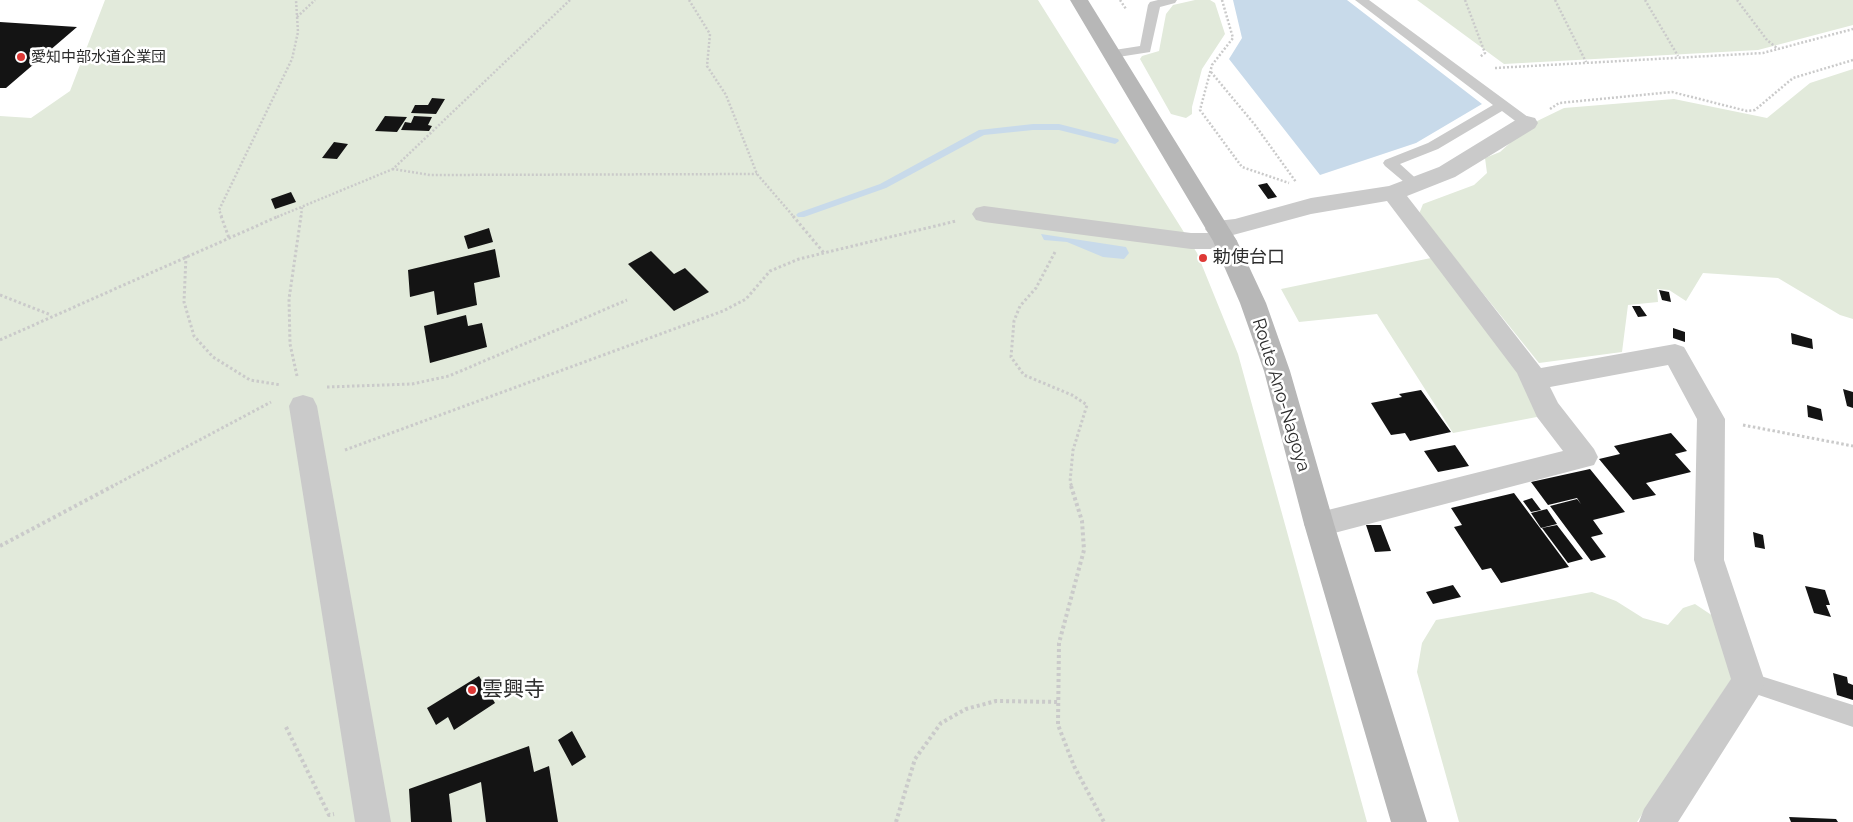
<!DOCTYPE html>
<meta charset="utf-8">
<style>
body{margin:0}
canvas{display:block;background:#fff}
</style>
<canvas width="1853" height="822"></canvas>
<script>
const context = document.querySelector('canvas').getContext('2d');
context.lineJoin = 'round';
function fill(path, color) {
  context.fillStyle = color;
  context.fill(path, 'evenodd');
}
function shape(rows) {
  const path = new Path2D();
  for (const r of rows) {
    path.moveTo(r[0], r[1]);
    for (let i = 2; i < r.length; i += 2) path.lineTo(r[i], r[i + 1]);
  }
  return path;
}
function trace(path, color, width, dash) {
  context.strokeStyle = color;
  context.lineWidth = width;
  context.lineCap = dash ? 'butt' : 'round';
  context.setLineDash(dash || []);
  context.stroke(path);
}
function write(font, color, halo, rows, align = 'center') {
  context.font = font + ' Raleway,"Noto Sans JP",sans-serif';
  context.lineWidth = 5;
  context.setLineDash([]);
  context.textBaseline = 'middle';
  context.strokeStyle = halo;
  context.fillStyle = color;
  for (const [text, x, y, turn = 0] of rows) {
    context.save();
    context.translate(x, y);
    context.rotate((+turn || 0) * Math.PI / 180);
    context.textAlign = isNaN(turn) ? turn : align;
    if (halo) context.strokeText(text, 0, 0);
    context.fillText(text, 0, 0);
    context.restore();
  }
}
fill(shape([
 [105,0,1038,0,1197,253,1238,354,1367,822,0,822,0,116,31,118,70,91],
 [1195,0,1210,0,1215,3,1225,34,1202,69,1192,107,1192,114,1186,118,1171,114,1140,59,1142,56,1159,51,1166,14,1173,5],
 [1417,0,1853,0,1853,25,1758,50,1504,64],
 [1853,69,1853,319,1840,315,1778,278,1703,273,1686,301,1669,290,1657,289,1658,302,1628,305,1622,352,1539,363,1419,214,1423,204,1474,185,1487,173,1485,158,1500,152,1531,124,1564,108,1674,99,1767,118,1810,83],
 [1431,258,1519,370,1542,416,1453,433,1377,314,1299,322,1281,289],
 [1592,592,1616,601,1643,618,1668,625,1683,608,1695,604,1713,616,1734,675,1637,822,1459,822,1417,672,1422,643,1436,620]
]), '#e2eadb');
fill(shape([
 [1233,0,1347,0,1482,104,1416,143,1320,175,1229,59,1242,38],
 [1041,234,1126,247,1129,253,1124,259,1103,257,1067,242,1044,240]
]), '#c8daea');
fill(shape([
 [1033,124,1059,124,1118,139,1119,141,1115,144,1059,130,1033,130,984,135,886,188,804,217,798,217,796,215,798,213,880,184,979,130,1033,124]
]), '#c8daea');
fill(shape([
 [0,22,77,27,6,88,0,88],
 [432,98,445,99,436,114,411,113,415,105,428,105],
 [385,116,407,117,397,132,375,131],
 [414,116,432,117,428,125,432,126,429,131,401,130,405,122,411,123],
 [334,142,348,144,337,159,322,158],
 [1267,183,1277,197,1268,199,1258,185],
 [291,192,296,202,275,209,271,199],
 [489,228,493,242,468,249,464,236],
 [495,249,500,277,474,283,477,305,437,315,434,291,410,297,408,270],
 [651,251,674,274,685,268,709,292,674,311,628,264],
 [1659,290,1669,292,1671,302,1662,300],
 [1632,306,1640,306,1647,316,1638,317],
 [466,315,468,326,482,323,487,347,430,363,424,326],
 [1673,328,1685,332,1685,342,1673,338],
 [1791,333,1812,339,1813,349,1792,344],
 [1843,389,1853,392,1853,408,1847,406],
 [1421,390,1451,432,1410,441,1405,433,1391,435,1371,403,1402,397,1399,394],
 [1807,405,1821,409,1823,421,1808,417],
 [1671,433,1687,451,1675,454,1691,472,1646,483,1656,495,1633,500,1599,459,1620,454,1614,446],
 [1455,445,1469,466,1438,472,1424,451],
 [1590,469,1625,512,1593,520,1603,534,1591,537,1606,557,1591,561,1550,506,1577,499,1581,504,1577,498,1548,505,1531,482],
 [1514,493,1569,567,1501,583,1491,568,1482,570,1454,527,1462,525,1451,508],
 [1532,498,1541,510,1531,512,1523,501],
 [1547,509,1557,524,1541,528,1531,513],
 [1366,525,1381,525,1391,551,1375,552],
 [1557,525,1583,559,1568,563,1542,528],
 [1753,532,1763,535,1765,549,1755,547],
 [1453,585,1461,597,1433,604,1426,592],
 [1805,586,1825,590,1830,605,1826,605,1831,617,1814,613],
 [1833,673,1847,677,1848,683,1853,685,1853,700,1837,695],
 [479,676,495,703,454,730,448,717,436,725,427,708],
 [572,731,586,757,572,766,558,740],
 [529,746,534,772,549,766,558,822,486,822,481,782,449,794,452,822,411,822,409,789],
 [1789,817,1836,819,1838,822,1791,822]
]), '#141414');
trace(shape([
 [570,0,393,169,430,175,757,174],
 [689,0,710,34,707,66,726,95,757,174,794,217],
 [1120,0,1126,9],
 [1222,0,1233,38,1212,65,1200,110,1242,167,1289,183],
 [1465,0,1485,53,1480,57],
 [1555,0,1586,62],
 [1645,0,1678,56],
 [1737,0,1767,40,1778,49],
 [297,17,315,0],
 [1495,68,1763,53,1853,29],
 [1211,72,1255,125,1296,182],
 [1550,109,1559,103,1672,92,1747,111,1755,110,1793,78,1853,60],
 [222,217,219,210,292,59,298,32,296,0],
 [277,217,393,169],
 [301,217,302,207]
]), '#cacaca', 2.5, [2, 2]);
trace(shape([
 [221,216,229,238],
 [793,216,824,253],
 [1055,252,1036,288,1020,306,1014,321,1011,357,1024,375,1072,395,1087,405,1073,450,1070,482,1072,487],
 [186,256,184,302,194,336,213,357,250,380,281,385],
 [0,295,51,315],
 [0,340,279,216],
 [297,376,290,344,289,299,301,216],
 [327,387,412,384,449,376,627,300],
 [1743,425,1853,446],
 [345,450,723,311,746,299,770,271,799,259,956,221],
 [111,487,271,402]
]), '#cacaca', 3, [2.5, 2.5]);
trace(shape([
 [1071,486,1082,521,1084,550,1059,643,1058,725,1074,766,1104,822],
 [0,546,113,486],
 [286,727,329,815,334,814],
 [896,822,915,759,941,723,966,709,996,701,1059,702]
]), '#cacaca', 4, [3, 3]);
fill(shape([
 [1158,0,1177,0,1175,3,1160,7,1150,52,1112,58,1108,57,1106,54,1108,51,1140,46,1148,5,1150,2,1158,0],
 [1355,0,1369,0,1532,120,1534,123,1532,126,1522,126,1502,111,1438,149,1400,164,1422,184,1420,187,1410,187,1385,166,1383,163,1385,160,1428,143,1493,105,1355,0],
 [1748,672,1853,705,1853,727,1741,689,1737,682,1741,675,1748,672]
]), '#cacaca');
fill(shape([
 [1527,116,1535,118,1538,123,1535,128,1455,177,1407,196,1541,368,1675,344,1684,347,1725,419,1724,560,1765,682,1760,693,1678,822,1639,822,1644,809,1731,679,1694,560,1697,419,1668,365,1550,387,1558,403,1594,449,1598,457,1594,465,1319,537,1308,533,1304,524,1308,515,1563,451,1537,417,1517,373,1387,201,1311,214,1233,235,1237,241,1233,247,1225,249,1191,249,984,222,976,220,972,214,976,208,984,206,1191,233,1208,233,1205,229,1209,223,1217,221,1235,219,1311,198,1389,186,1439,167,1519,118,1527,116],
 [303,395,313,398,317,406,391,822,355,822,289,406,293,398,303,395]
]), '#cacaca');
fill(shape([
 [1070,0,1088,0,1237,241,1266,303,1290,371,1334,524,1427,822,1391,822,1304,524,1264,371,1240,303,1213,241,1070,0]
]), '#b7b7b7');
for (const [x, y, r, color] of [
 [21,57,5,"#de3936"],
 [1203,258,5,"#de3936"],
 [472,690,5,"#de3936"]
]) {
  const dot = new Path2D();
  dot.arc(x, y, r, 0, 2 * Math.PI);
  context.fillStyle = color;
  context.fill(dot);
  trace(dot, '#fff', 2);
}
write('15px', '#2d2d2d', '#fff', [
 ["愛知中部水道企業団",31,57]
], 'left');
write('18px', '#2d2d2d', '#fff', [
 ["勅使台口",1213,258]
], 'left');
write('18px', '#2d2d2d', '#fff', [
 ["Route Ano-Nagoya",1281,395,73]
]);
write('21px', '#2d2d2d', '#fff', [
 ["雲興寺",482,690]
], 'left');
</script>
